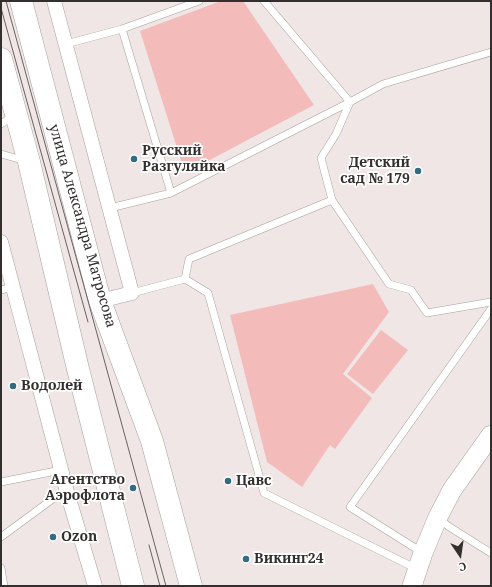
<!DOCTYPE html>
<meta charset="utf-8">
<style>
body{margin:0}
#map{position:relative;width:492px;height:587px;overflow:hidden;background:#f0e6e6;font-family:"Noto Serif",serif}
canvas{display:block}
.frame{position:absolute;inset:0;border:2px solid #332f2f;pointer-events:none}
.north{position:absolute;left:440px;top:535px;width:40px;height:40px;-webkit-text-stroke:3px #fff;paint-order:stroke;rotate:167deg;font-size:11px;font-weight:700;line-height:16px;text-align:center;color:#332f2f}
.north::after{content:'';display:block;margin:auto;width:14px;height:18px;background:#332f2f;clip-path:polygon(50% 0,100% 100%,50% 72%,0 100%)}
</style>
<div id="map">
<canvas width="492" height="587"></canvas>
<div class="frame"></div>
<div class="north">С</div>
</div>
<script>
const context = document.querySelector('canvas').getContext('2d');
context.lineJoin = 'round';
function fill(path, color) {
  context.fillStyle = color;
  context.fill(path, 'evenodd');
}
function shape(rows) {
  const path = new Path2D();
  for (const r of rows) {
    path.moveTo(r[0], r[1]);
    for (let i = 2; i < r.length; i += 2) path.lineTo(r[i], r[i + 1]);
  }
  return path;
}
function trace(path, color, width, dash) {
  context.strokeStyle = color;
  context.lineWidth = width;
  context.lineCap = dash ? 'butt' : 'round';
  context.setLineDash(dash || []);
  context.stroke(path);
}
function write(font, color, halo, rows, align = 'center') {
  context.font = font + ' "Noto Serif",serif';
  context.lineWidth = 3.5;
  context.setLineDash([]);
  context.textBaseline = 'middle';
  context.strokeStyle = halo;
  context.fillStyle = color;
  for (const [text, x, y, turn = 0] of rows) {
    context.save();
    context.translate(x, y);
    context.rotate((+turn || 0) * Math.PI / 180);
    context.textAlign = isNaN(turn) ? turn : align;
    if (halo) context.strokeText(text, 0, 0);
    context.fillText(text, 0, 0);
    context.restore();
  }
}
fill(shape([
 [221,1,243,1,314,105,185,173,140,31],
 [373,284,389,312,343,374,372,398,335,449,330,445,302,487,267,462,230,315],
 [381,330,408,350,373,394,347,374]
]), '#f4bbbb');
const lane = shape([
 [66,44,122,29],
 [1,124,15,115],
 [1,154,26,161],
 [171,193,122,29,199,1],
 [332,200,389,284,411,290,427,313,491,302],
 [110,208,171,193,350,102,264,1],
 [185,279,189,259,332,200,321,158,336,134,350,102,383,84,491,52],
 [1,290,13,287],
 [132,293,185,279,208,293,264,493,417,569],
 [1,482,61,470],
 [438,517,448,526,491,553],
 [1,537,54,498,67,492],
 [423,553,350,507,491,309],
 [1,568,4,586]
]);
const street = shape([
 [54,1,132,293,100,301],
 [1,242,67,492,95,586]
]);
const secondary = shape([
 [412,586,423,553,438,517,452,490,491,435]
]);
const highway = shape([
 [21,1,100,301,152,441,191,586],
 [1,59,29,162,78,369,133,586]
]);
trace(lane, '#a89f9f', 8);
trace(street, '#a89f9f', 15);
trace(secondary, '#a89f9f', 20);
trace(highway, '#a89f9f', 23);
trace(lane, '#fff', 7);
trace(street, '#fff', 14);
trace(secondary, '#fff', 19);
trace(highway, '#fff', 22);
trace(shape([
 [6,1,166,586],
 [1,8,88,322],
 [149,545,160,586]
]), '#686262', 1);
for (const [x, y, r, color] of [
 [134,159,4,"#316c84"],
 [418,171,4,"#316c84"],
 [13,386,4,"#316c84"],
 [228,481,4,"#316c84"],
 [133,488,4,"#316c84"],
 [53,537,4,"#316c84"],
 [246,559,4,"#316c84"]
]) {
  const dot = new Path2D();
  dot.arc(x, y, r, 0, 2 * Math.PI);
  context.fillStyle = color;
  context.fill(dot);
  trace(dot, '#fff', 1.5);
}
write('bold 14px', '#332f2f', '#fff', [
 ["Русский",142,151],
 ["Разгуляйка",142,167],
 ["Детский",410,163,"right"],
 ["сад № 179",410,179,"right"],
 ["Водолей",21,386],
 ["Агентство",125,480,"right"],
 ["Аэрофлота",125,496,"right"],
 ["Цавс",236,481],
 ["Ozon",61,537],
 ["Викинг24",254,559]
], 'left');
write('14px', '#332f2f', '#fff', [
 ["улица Александра Матросова",82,226,74]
]);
</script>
